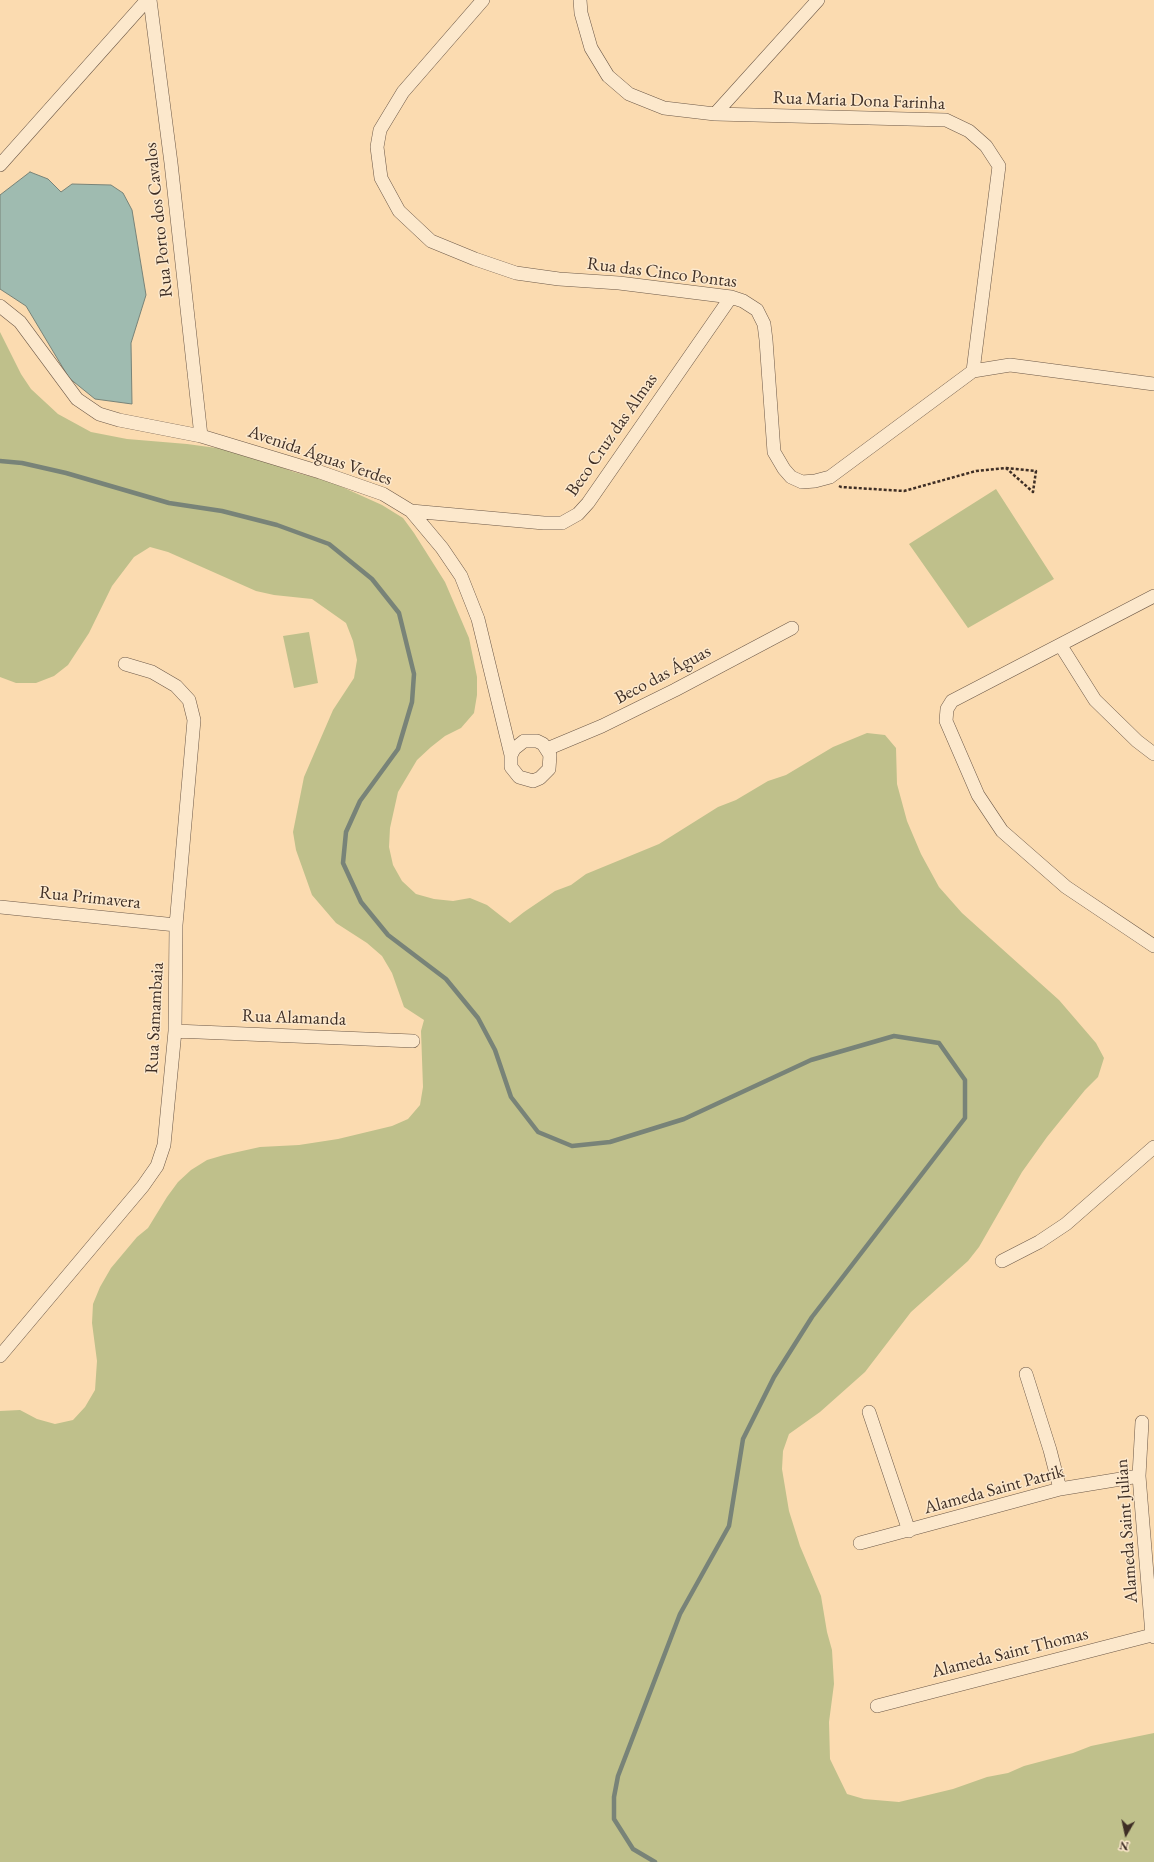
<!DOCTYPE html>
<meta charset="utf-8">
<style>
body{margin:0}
#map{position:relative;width:1154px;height:1862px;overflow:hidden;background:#fbdbb0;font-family:"EB Garamond",serif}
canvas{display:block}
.north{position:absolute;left:1106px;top:1814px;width:40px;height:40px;-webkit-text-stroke:3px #fce8cc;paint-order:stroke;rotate:189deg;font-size:11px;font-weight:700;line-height:16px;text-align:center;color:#3e2e25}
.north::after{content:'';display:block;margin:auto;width:14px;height:18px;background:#3e2e25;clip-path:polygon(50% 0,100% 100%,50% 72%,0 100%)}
</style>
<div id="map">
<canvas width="1154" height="1862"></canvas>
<div class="north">N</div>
</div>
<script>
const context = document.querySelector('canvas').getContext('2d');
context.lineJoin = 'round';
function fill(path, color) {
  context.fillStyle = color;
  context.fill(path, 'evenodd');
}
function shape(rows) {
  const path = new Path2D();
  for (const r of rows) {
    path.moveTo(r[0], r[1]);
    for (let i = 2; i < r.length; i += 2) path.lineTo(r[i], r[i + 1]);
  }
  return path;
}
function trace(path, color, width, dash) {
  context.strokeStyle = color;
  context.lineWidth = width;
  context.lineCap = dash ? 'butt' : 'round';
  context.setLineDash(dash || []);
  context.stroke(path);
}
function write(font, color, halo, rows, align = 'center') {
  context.font = font + ' "EB Garamond",serif';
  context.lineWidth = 3;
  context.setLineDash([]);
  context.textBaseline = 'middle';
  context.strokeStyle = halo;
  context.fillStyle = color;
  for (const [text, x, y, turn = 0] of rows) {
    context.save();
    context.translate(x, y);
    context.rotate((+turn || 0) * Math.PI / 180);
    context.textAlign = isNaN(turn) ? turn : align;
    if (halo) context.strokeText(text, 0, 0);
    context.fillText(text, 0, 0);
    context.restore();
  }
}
fill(shape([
 [0,332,21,374,31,389,58,414,91,432,127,439,187,444,224,449,259,459,294,472,331,482,382,505,403,518,414,533,445,582,469,638,477,677,477,695,474,713,461,728,445,736,431,747,417,760,398,792,390,828,389,847,393,865,402,881,416,894,434,899,453,901,470,898,487,905,510,923,524,912,555,891,571,885,586,874,659,844,718,807,736,800,768,781,786,775,833,747,867,733,885,735,896,748,897,784,907,821,921,854,939,887,962,913,1059,1000,1096,1043,1104,1058,1098,1077,1085,1090,1047,1137,1022,1172,979,1247,968,1261,911,1312,865,1372,820,1412,789,1434,783,1451,782,1469,789,1511,800,1546,821,1596,827,1632,832,1650,834,1684,829,1722,830,1759,847,1794,864,1799,899,1802,953,1789,987,1777,1008,1773,1024,1766,1073,1753,1091,1746,1154,1733,1154,1862,0,1862,0,1411,20,1410,37,1419,55,1424,73,1420,85,1407,95,1390,97,1361,92,1323,93,1304,100,1287,111,1268,137,1237,148,1228,167,1197,178,1182,191,1170,207,1160,224,1155,260,1147,299,1145,338,1139,392,1126,408,1119,420,1105,423,1087,421,1031,424,1020,404,1007,392,973,382,956,367,943,336,923,312,895,296,850,293,832,304,777,333,710,354,678,357,660,353,641,346,623,312,599,274,595,256,591,168,552,150,547,134,557,112,586,89,633,68,665,54,676,36,683,16,683,0,677],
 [996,489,1054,579,968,628,909,544],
 [309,632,318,683,294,688,283,636]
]), '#bfc08b');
const water = shape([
 [30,172,48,179,61,192,72,184,111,185,123,193,132,210,146,295,131,343,132,404,95,399,69,378,26,306,0,289,0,195,30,172]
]);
fill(water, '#9fbbb0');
trace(water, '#788378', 1);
trace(shape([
 [0,461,22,463,66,473,169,503,222,511,277,525,329,544,372,579,399,613,414,674,412,702,398,749,360,801,346,832,343,863,361,902,388,935,446,979,478,1018,495,1050,511,1097,538,1132,572,1146,610,1142,684,1119,811,1060,894,1036,939,1043,965,1080,965,1118,812,1317,774,1377,743,1439,729,1526,680,1614,618,1776,614,1797,614,1819,633,1849,655,1862]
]), '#788378', 4.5);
const minor = shape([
 [150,0,171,163,201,436],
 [483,0,403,92,380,130,377,147,381,178,399,211,431,241,475,259,516,273,559,279,619,283,731,297,743,301,757,310,764,324,766,340,774,452,784,469,791,477,802,482,815,481,830,477,973,371,1010,365,1154,384],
 [580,0,581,13,591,48,608,76,629,94,664,108,715,114,946,120,969,131,986,146,999,166,973,371],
 [715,114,818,0],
 [0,165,147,0],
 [0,306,20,322,77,399,99,414,119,420,201,436,320,472,383,494,411,511,442,548,461,576,478,619,511,755,511,767,519,777,533,781,540,778,549,769,550,755,543,744,537,741,524,741,514,749,511,755],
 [411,511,544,523,562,523,578,514,588,503,731,297],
 [1154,596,952,701,947,709,946,721,978,795,1002,831,1066,887,1154,946],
 [1061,646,1095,700,1137,741,1154,754],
 [547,749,602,726,675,690,792,628],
 [0,907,176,925],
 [175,1031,413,1041],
 [1002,1261,1039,1242,1066,1224,1154,1147],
 [0,1356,143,1186,157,1166,164,1145,175,1031,176,925,194,720,189,700,176,686,152,672,125,664],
 [1026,1374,1050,1450,1060,1489],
 [869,1412,909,1531],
 [1142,1422,1139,1476,1152,1635,1154,1637],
 [860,1543,1060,1489,1139,1476],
 [877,1706,1152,1635]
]);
trace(minor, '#6d5948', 14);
trace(shape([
 [839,486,841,487,904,491,976,471,1006,468,1036,471,1033,492,1006,468]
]), '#3e2e25', 2.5, [3, 2]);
trace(minor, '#fce8cc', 13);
write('18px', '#3e2e25', '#fce8cc', [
 ["Rua Maria Dona Farinha",859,101,2],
 ["Rua Porto dos Cavalos",159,220,-96],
 ["Rua das Cinco Pontas",662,273,7],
 ["Beco Cruz das Almas",612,435,-55],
 ["Avenida Águas Verdes",320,456,19],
 ["Beco das Águas",663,675,-28],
 ["Rua Primavera",90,898,6],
 ["Rua Samambaia",155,1018,-87],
 ["Rua Alamanda",294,1018,2],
 ["Alameda Saint Patrik",994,1490,-15],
 ["Alameda Saint Julian",1127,1531,-94],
 ["Alameda Saint Thomas",1010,1653,-14]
]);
</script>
